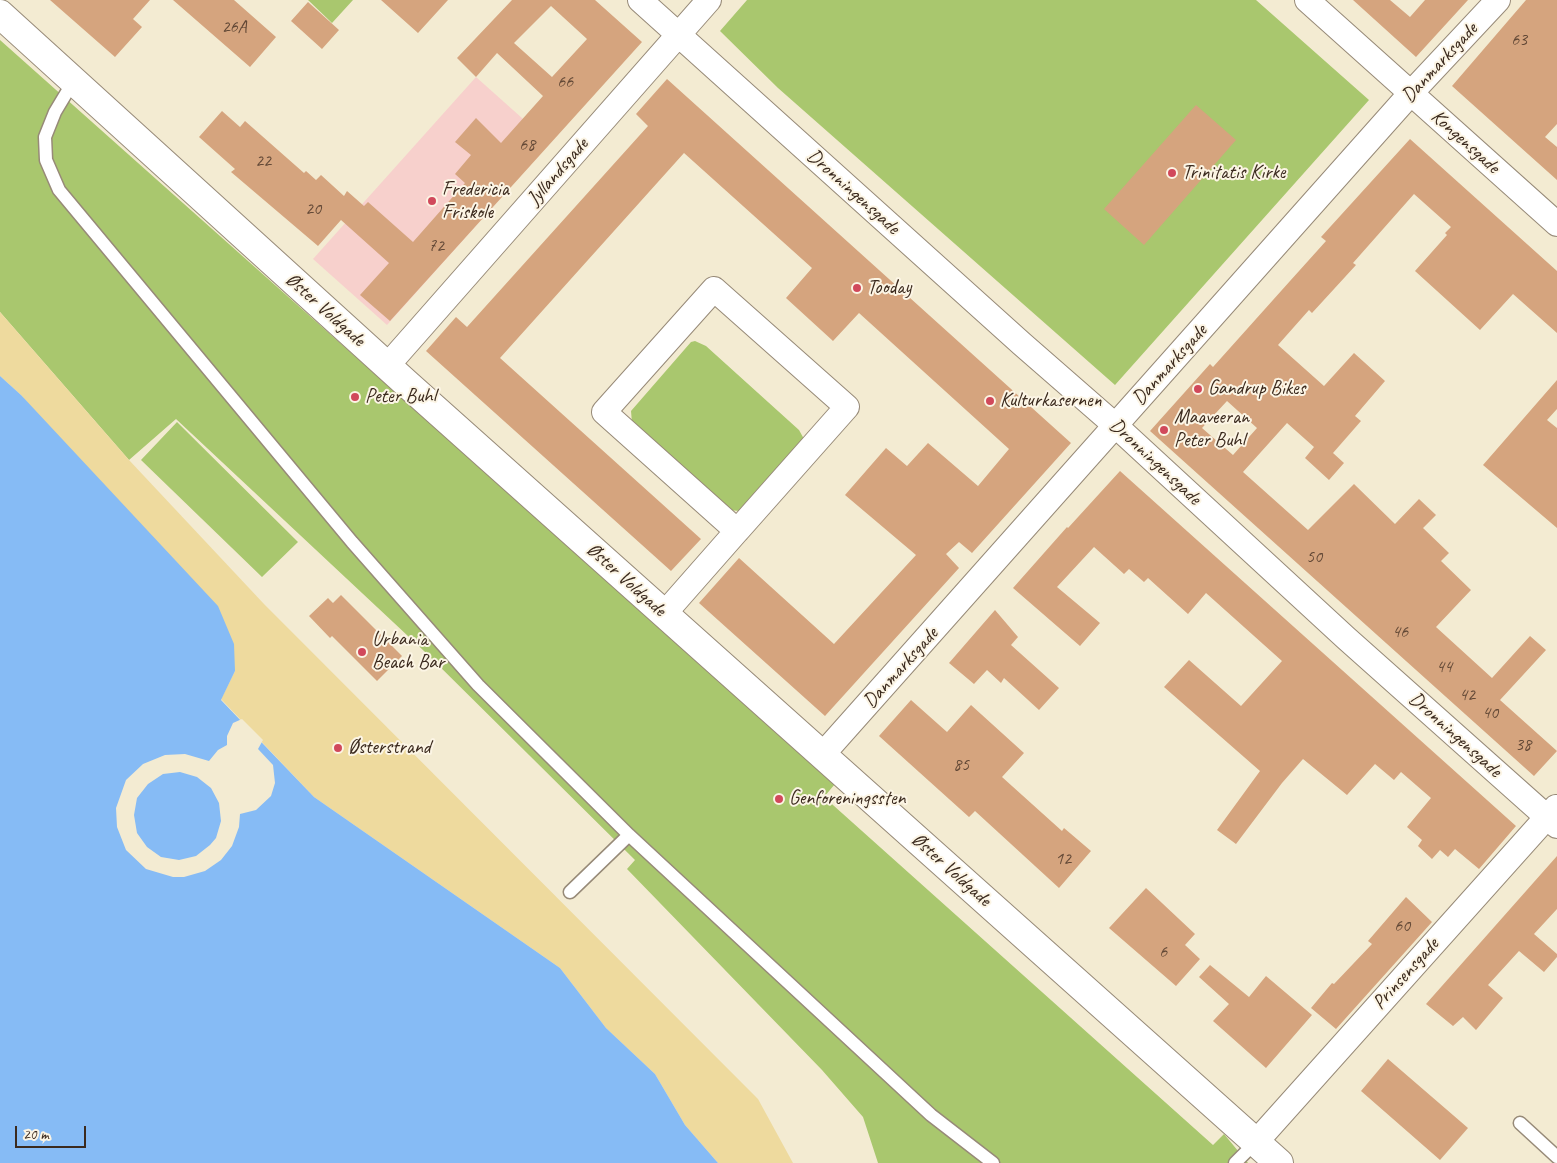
<!DOCTYPE html>
<meta charset="utf-8">
<style>
body{margin:0}
#map{position:relative;width:1557px;height:1163px;overflow:hidden;background:#f3ebd2;font-family:Caveat,sans-serif}
canvas{display:block}
.scale{position:absolute;left:15px;top:1126px;width:71px;height:22px;box-sizing:border-box;border:2px solid #3b2a1e;border-top:0;padding-left:6px;font-size:15px;line-height:18px;white-space:nowrap;color:#3b2a1e;-webkit-text-stroke:4px #fcf5e5;paint-order:stroke}
</style>
<div id="map">
<canvas width="1557" height="1163"></canvas>
<div class="scale">20 m</div>
</div>
<script>
const context = document.querySelector('canvas').getContext('2d');
context.lineJoin = 'round';
function fill(path, color) {
  context.fillStyle = color;
  context.fill(path, 'evenodd');
}
function shape(rows) {
  const path = new Path2D();
  for (const r of rows) {
    path.moveTo(r[0], r[1]);
    for (let i = 2; i < r.length; i += 2) path.lineTo(r[i], r[i + 1]);
  }
  return path;
}
function trace(path, color, width, dash) {
  context.strokeStyle = color;
  context.lineWidth = width;
  context.lineCap = dash ? 'butt' : 'round';
  context.setLineDash(dash || []);
  context.stroke(path);
}
function write(font, color, halo, rows, align = 'center') {
  context.font = font + ' Caveat,sans-serif';
  context.lineWidth = 4;
  context.setLineDash([]);
  context.textBaseline = 'middle';
  context.strokeStyle = halo;
  context.fillStyle = color;
  for (const [text, x, y, turn = 0] of rows) {
    context.save();
    context.translate(x, y);
    context.rotate((+turn || 0) * Math.PI / 180);
    context.textAlign = isNaN(turn) ? turn : align;
    if (halo) context.strokeText(text, 0, 0);
    context.fillText(text, 0, 0);
    context.restore();
  }
}
fill(shape([
 [476,77,550,143,387,325,313,259]
]), '#f7d0cc');
fill(shape([
 [308,0,353,0,332,23],
 [747,0,1256,0,1369,100,1115,385,778,88,720,31],
 [0,40,835,784,824,797,1213,1145,1224,1134,1248,1163,878,1163,863,1117,822,1070,627,869,635,860,424,651,176,419,129,460,0,312],
 [695,341,706,346,799,430,804,439,740,511,728,510,632,423,631,411,691,342],
 [177,422,298,542,262,577,141,460]
]), '#a9c76e');
fill(shape([
 [0,312,129,460,264,604,758,1099,793,1163,718,1163,685,1125,655,1074,606,1028,560,968,314,797,221,699,235,671,21,395,0,376]
]), '#eeda9e');
fill(shape([
 [0,376,21,395,218,606,234,644,235,671,221,700,314,797,560,968,606,1028,655,1074,685,1125,718,1163,0,1163]
]), '#86bbf5');
fill(shape([
 [242,719,263,740,258,749,273,765,275,783,271,796,256,810,240,814,239,827,232,846,221,860,205,871,184,877,173,877,146,869,126,850,117,827,116,808,126,780,143,764,165,755,185,754,209,761,218,750,227,745,227,736,233,723],
 [180,772,197,777,211,788,219,803,221,821,216,838,210,845,196,856,179,860,161,857,147,847,137,833,134,815,137,798,148,784,163,774]
]), '#f3ebd2');
fill(shape([
 [50,0,150,0,133,19,142,27,115,57],
 [173,0,234,0,276,37,250,67],
 [381,0,448,0,418,33],
 [512,0,595,0,642,42,390,321,360,295,389,263,341,220,318,246,231,172,235,169,199,137,222,111,240,127,245,121,304,173,306,171,316,180,321,175,344,196,347,191,364,206,368,202,413,242,465,183,455,174,471,155,455,142,476,118,501,143,543,96,497,53,476,77,457,58],
 [551,6,587,39,552,77,514,43],
 [1353,0,1390,0,1410,17,1425,0,1468,0,1416,57],
 [1526,0,1557,0,1557,124,1545,137,1557,147,1557,180,1452,86],
 [308,2,339,30,322,49,291,21],
 [667,79,1071,443,972,553,959,542,946,554,959,568,825,716,699,603,739,558,834,644,916,555,845,495,886,448,907,466,928,443,978,486,1009,449,859,313,833,341,786,298,812,268,684,153,500,358,701,539,671,571,426,351,456,317,467,327,648,126,636,114],
 [1196,105,1236,140,1144,245,1104,209],
 [1410,139,1557,271,1557,333,1513,294,1480,330,1415,271,1447,235,1445,233,1451,227,1414,194,1353,263,1356,265,1312,313,1309,310,1278,345,1324,386,1354,353,1385,381,1355,416,1361,421,1333,453,1344,463,1329,480,1305,458,1314,447,1287,423,1243,472,1308,530,1354,484,1395,524,1419,499,1436,515,1423,528,1449,553,1441,561,1471,590,1436,627,1492,678,1530,636,1546,650,1500,700,1557,751,1534,776,1150,431,1210,364,1213,367,1290,281,1326,241,1321,237],
 [1227,401,1257,428,1233,455,1202,428],
 [1557,380,1557,409,1547,420,1557,428,1557,528,1483,465],
 [1120,471,1516,826,1479,869,1455,849,1448,857,1440,850,1432,859,1418,846,1422,840,1407,827,1431,798,1401,772,1394,780,1375,764,1347,795,1303,759,1282,783,1236,844,1217,830,1260,771,1164,687,1189,660,1241,706,1282,661,1206,593,1188,614,1148,578,1144,582,1129,569,1124,574,1094,547,1057,587,1100,623,1080,646,1013,588,1067,527,1068,528],
 [341,595,402,656,377,681,332,636,330,638,309,616,328,598,333,603],
 [995,610,1018,637,1011,645,1059,688,1039,710,1004,678,1001,683,987,670,974,684,949,663],
 [911,700,947,732,971,705,1024,753,1002,777,1062,831,1064,828,1091,851,1059,888,975,811,969,817,879,736],
 [1557,856,1557,909,1534,934,1557,954,1557,957,1544,972,1519,951,1488,985,1503,998,1476,1030,1463,1017,1453,1026,1426,1004],
 [1146,888,1195,934,1185,945,1200,959,1176,986,1109,928],
 [1406,897,1432,922,1336,1029,1311,1008,1332,983,1334,984,1372,944,1368,941],
 [1210,965,1249,997,1266,976,1312,1015,1266,1068,1213,1021,1229,1004,1199,977],
 [1388,1059,1468,1128,1440,1160,1361,1091]
]), '#d5a47e');
const lane = shape([
 [73,82,55,112,45,137,46,160,59,190,352,542,478,685,629,835,931,1115,993,1163],
 [570,892,629,835],
 [1520,1123,1557,1157],
 [1235,1163,1256,1142]
]);
const street = shape([
 [640,0,1022,344,1116,426,1346,638,1557,826],
 [1307,0,1557,224],
 [387,366,709,0],
 [664,614,737,531,738,530,847,407,714,289,604,412,737,531],
 [823,754,1411,93,1498,0],
 [1256,1142,1556,807]
]);
const secondary = shape([
 [0,14,406,383,1279,1163]
]);
trace(lane, '#978a78', 15);
trace(street, '#978a78', 26);
trace(secondary, '#978a78', 30);
trace(lane, '#fff', 12);
trace(street, '#fff', 24);
trace(secondary, '#fff', 28);
for (const [x, y, r, color] of [
 [1172,173,5,"#d1495b"],
 [432,201,5,"#d1495b"],
 [857,288,5,"#d1495b"],
 [1198,389,5,"#d1495b"],
 [355,397,5,"#d1495b"],
 [990,401,5,"#d1495b"],
 [1164,430,5,"#d1495b"],
 [362,652,5,"#d1495b"],
 [338,748,5,"#d1495b"],
 [779,799,5,"#d1495b"]
]) {
  const dot = new Path2D();
  dot.arc(x, y, r, 0, 2 * Math.PI);
  context.fillStyle = color;
  context.fill(dot);
  trace(dot, '#fcf5e5', 2);
}
write('18px', '#624836', null, [
 ["26A",234,27],
 ["63",1519,40],
 ["66",565,82],
 ["68",527,145],
 ["22",263,161],
 ["20",313,209],
 ["72",436,246],
 ["50",1314,557],
 ["46",1400,632],
 ["44",1444,667],
 ["42",1467,695],
 ["40",1490,713],
 ["38",1523,745],
 ["85",961,765],
 ["12",1063,859],
 ["60",1402,926],
 ["6",1163,952]
]);
write('20px', '#3b2a1e', '#fcf5e5', [
 ["Danmarksgade",1440,63,-47],
 ["Kongensgade",1465,142,42],
 ["Jyllandsgade",558,172,-49],
 ["Dronningensgade",853,192,42],
 ["Øster Voldgade",325,310,42],
 ["Danmarksgade",1170,365,-48],
 ["Dronningensgade",1155,462,43],
 ["Øster Voldgade",626,580,42],
 ["Danmarksgade",901,668,-48],
 ["Dronningensgade",1455,735,42],
 ["Øster Voldgade",951,870,42],
 ["Prinsensgade",1406,974,-48]
]);
write('20px', '#3b2a1e', '#fcf5e5', [
 ["Trinitatis Kirke",1182,173],
 ["Fredericia",442,190],
 ["Friskole",442,213],
 ["Tooday",867,288],
 ["Gandrup Bikes",1208,389],
 ["Peter Buhl",365,397],
 ["Kulturkasernen",1000,401],
 ["Maaveeran",1174,418],
 ["Peter Buhl",1174,441],
 ["Urbania",372,640],
 ["Beach Bar",372,663],
 ["Østerstrand",348,748],
 ["Genforeningssten",789,799]
], 'left');
</script>
